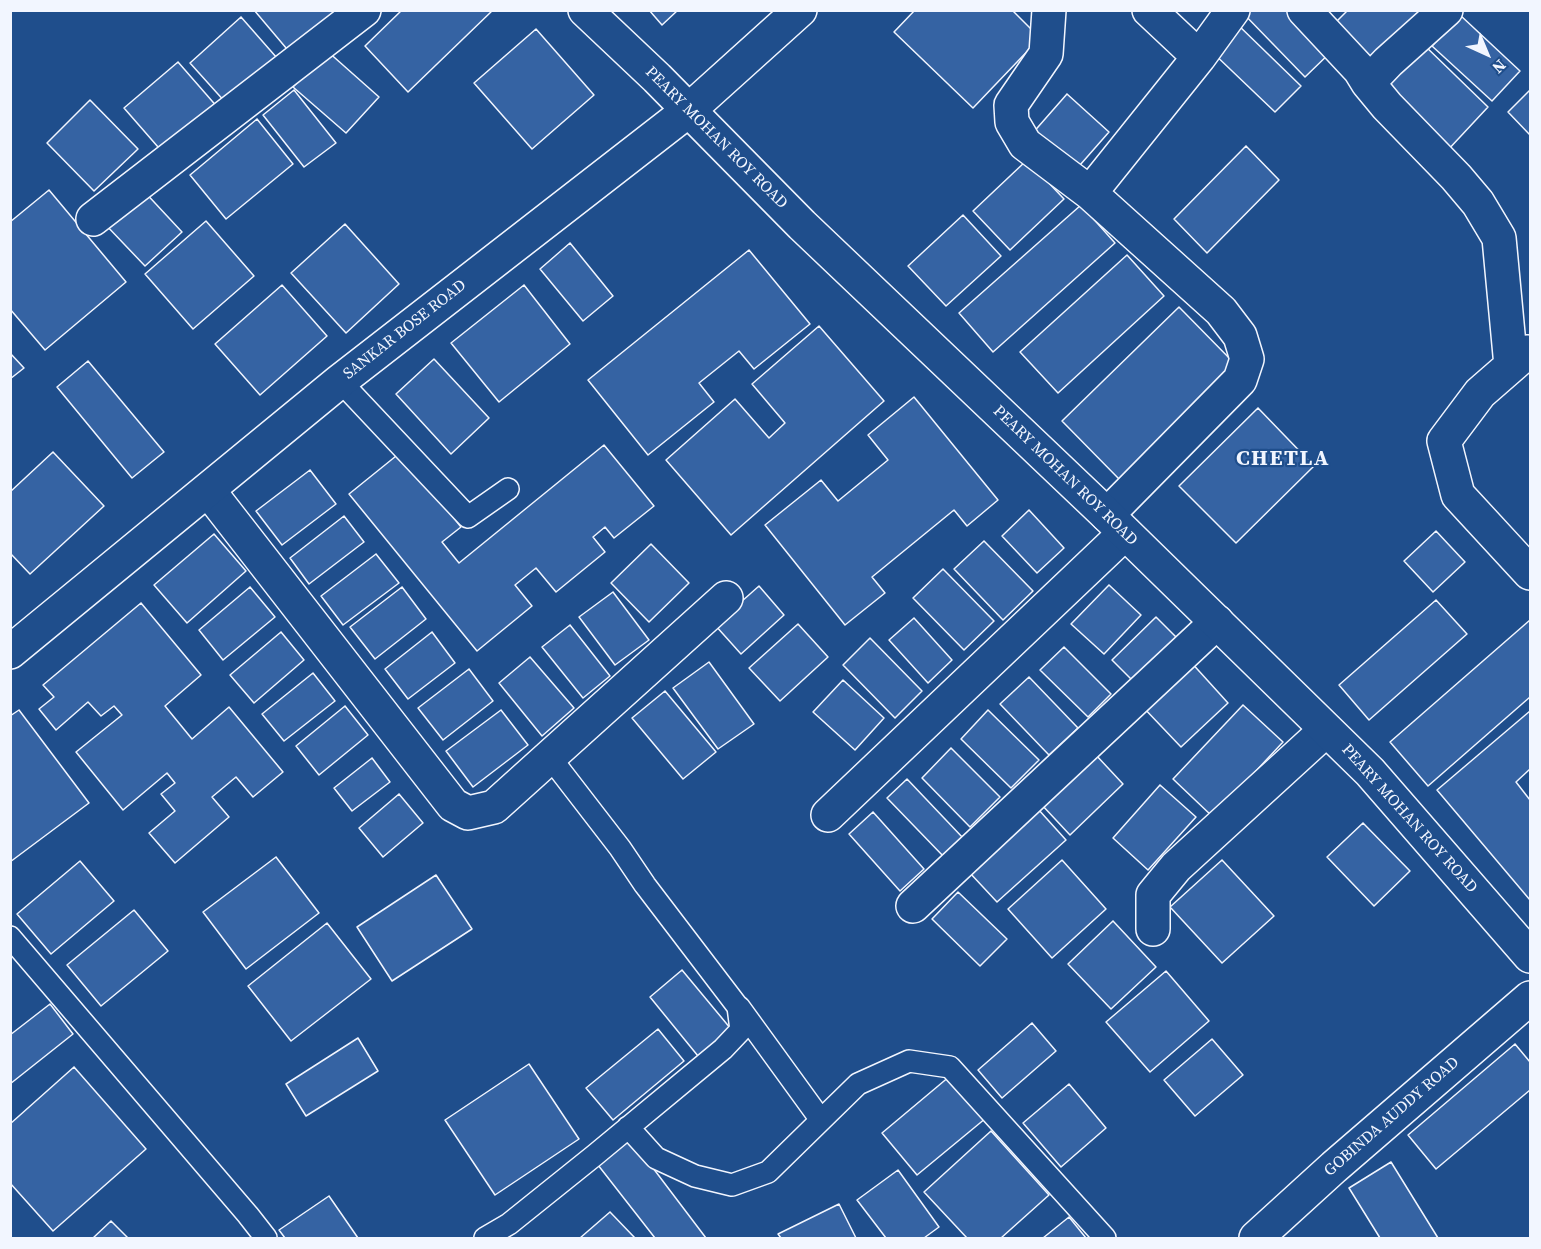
<!DOCTYPE html>
<style>
body{margin:0}
#map{position:relative;width:1541px;height:1249px;overflow:hidden;background:#1f4e8c;font-family:"Source Serif 4",serif}
canvas{display:block}
.frame{position:absolute;inset:0;border:12px solid #f2f6ff;pointer-events:none}
.north{position:absolute;left:1457px;top:24px;width:60px;height:60px;-webkit-text-stroke:4px #1f4e8c;paint-order:stroke;rotate:136deg;font-size:16px;font-weight:700;line-height:24px;text-align:center;color:#f2f6ff}
.north::after{content:'';display:block;margin:auto;width:21px;height:27px;background:#f2f6ff;clip-path:polygon(50% 0,100% 100%,50% 72%,0 100%)}
</style>
<div id="map">
<canvas width="1541" height="1249"></canvas>
<div class="frame"></div>
<div class="north">N</div>
</div>
<script>
const context = document.querySelector('canvas').getContext('2d');
context.lineJoin = 'round';
function fill(path, color) {
  context.fillStyle = color;
  context.fill(path, 'evenodd');
}
function shape(rows) {
  const path = new Path2D();
  for (const r of rows) {
    path.moveTo(r[0], r[1]);
    for (let i = 2; i < r.length; i += 2) path.lineTo(r[i], r[i + 1]);
  }
  return path;
}
function trace(path, color, width, dash) {
  context.strokeStyle = color;
  context.lineWidth = width;
  context.lineCap = dash ? 'butt' : 'round';
  context.setLineDash(dash || []);
  context.stroke(path);
}
function write(font, color, halo, rows, align = 'center') {
  context.font = font + ' "Source Serif 4",serif';
  context.lineWidth = 4.5;
  context.setLineDash([]);
  context.textBaseline = 'middle';
  context.strokeStyle = halo;
  context.fillStyle = color;
  for (const [text, x, y, turn = 0] of rows) {
    context.save();
    context.translate(x, y);
    context.rotate((+turn || 0) * Math.PI / 180);
    context.textAlign = isNaN(turn) ? turn : align;
    if (halo) context.strokeText(text, 0, 0);
    context.fillText(text, 0, 0);
    context.restore();
  }
}
const building = shape([
 [254,10,345,10,292,55,254,10],
 [402,10,493,10,408,92,365,46,402,10],
 [649,10,678,10,662,25,649,10],
 [915,10,1012,10,1040,38,973,108,894,32,915,10],
 [1240,10,1299,10,1335,48,1305,77,1240,10],
 [1348,10,1427,10,1372,68,1331,27,1348,10],
 [1460,15,1520,71,1492,101,1432,46,1460,15],
 [241,17,277,58,226,103,190,63,241,17],
 [1235,22,1301,86,1275,112,1209,49,1235,22],
 [536,29,594,95,532,149,474,83,536,29],
 [1421,42,1488,107,1446,152,1378,88,1421,42],
 [326,50,379,97,346,133,293,87,326,50],
 [178,62,219,109,165,155,124,108,178,62],
 [294,90,336,143,304,167,263,115,294,90],
 [1530,90,1530,135,1508,112,1530,90],
 [1067,94,1109,132,1073,173,1031,135,1067,94],
 [90,100,138,149,94,191,47,143,90,100],
 [257,119,293,164,226,219,190,175,257,119],
 [1246,146,1279,180,1207,253,1174,219,1246,146],
 [1027,160,1064,199,1010,250,973,211,1027,160],
 [141,188,182,232,145,266,104,223,141,188],
 [49,190,126,282,45,350,10,309,10,222,49,190],
 [1081,205,1115,243,993,352,959,313,1081,205],
 [963,215,1001,256,946,306,908,266,963,215],
 [206,221,254,276,193,329,145,274,206,221],
 [345,224,399,284,346,333,291,273,345,224],
 [570,243,613,296,583,321,540,269,570,243],
 [749,250,810,324,754,369,739,351,699,383,714,402,648,455,588,380,749,250],
 [1127,255,1164,296,1058,393,1020,352,1127,255],
 [282,285,327,336,260,395,215,344,282,285],
 [524,285,570,344,499,402,451,343,524,285],
 [1179,307,1237,366,1120,480,1062,421,1179,307],
 [819,326,884,401,731,535,666,460,735,399,769,438,785,423,752,384,819,326],
 [10,353,24,368,10,379,10,353],
 [434,359,489,418,451,454,396,394,434,359],
 [88,361,164,452,132,478,57,387,88,361],
 [914,397,998,500,967,526,954,510,872,577,885,593,845,625,765,525,821,480,838,501,888,460,868,435,914,397],
 [1258,408,1314,466,1236,543,1179,486,1258,408],
 [604,445,654,506,614,538,605,527,593,537,605,552,556,592,536,568,515,585,532,606,477,651,349,494,401,452,461,527,442,542,459,563,604,445],
 [53,452,104,506,30,574,10,553,10,492,53,452],
 [310,470,336,504,282,545,256,511,310,470],
 [1029,510,1064,548,1037,573,1002,536,1029,510],
 [344,516,364,542,309,584,290,558,344,516],
 [1436,531,1465,562,1433,592,1404,561,1436,531],
 [214,534,246,571,187,623,154,585,214,534],
 [984,541,1033,591,1003,620,954,569,984,541],
 [651,544,689,583,649,622,611,583,651,544],
 [376,554,399,583,343,625,321,596,376,554],
 [943,569,994,621,964,650,913,598,943,569],
 [1109,585,1141,615,1104,654,1071,624,1109,585],
 [759,586,784,615,741,654,715,625,759,586],
 [250,587,275,617,223,660,199,630,250,587],
 [402,587,426,619,375,659,350,627,402,587],
 [613,592,649,640,615,665,579,617,613,592],
 [1436,600,1467,634,1369,720,1339,685,1436,600],
 [141,603,201,675,165,706,192,739,229,707,283,772,253,797,236,777,212,797,229,817,175,863,149,833,175,811,161,794,175,783,167,773,123,810,76,752,122,715,114,706,101,716,88,702,56,730,39,709,54,697,43,685,141,603],
 [1156,617,1183,644,1140,688,1112,660,1156,617],
 [914,618,952,660,928,683,889,640,914,618],
 [1530,620,1530,697,1428,786,1390,742,1530,620],
 [798,624,828,657,780,701,749,668,798,624],
 [570,625,610,676,583,698,542,647,570,625],
 [281,632,304,660,254,703,230,675,281,632],
 [432,632,455,663,408,699,385,669,432,632],
 [870,638,922,691,895,718,843,665,870,638],
 [1064,647,1111,694,1088,717,1040,670,1064,647],
 [530,657,574,708,542,736,499,683,530,657],
 [1189,660,1228,703,1181,747,1141,705,1189,660],
 [709,662,754,724,718,749,673,688,709,662],
 [469,669,493,701,443,740,418,708,469,669],
 [313,673,335,701,284,741,262,714,313,673],
 [1029,677,1078,728,1049,755,1000,704,1029,677],
 [843,680,884,718,855,750,813,712,843,680],
 [665,691,716,752,683,779,632,718,665,691],
 [1243,705,1283,742,1213,817,1173,779,1243,705],
 [345,706,368,735,319,775,296,746,345,706],
 [19,710,89,803,10,862,10,716,19,710],
 [501,710,528,745,473,787,446,751,501,710],
 [988,710,1039,760,1011,788,961,739,988,710],
 [1530,711,1530,769,1516,782,1530,800,1530,900,1437,790,1530,711],
 [951,748,1000,797,970,827,922,778,951,748],
 [1095,754,1123,784,1070,835,1041,804,1095,754],
 [372,758,390,782,352,811,334,788,372,758],
 [907,779,964,839,945,858,887,798,907,779],
 [1160,785,1196,817,1148,870,1113,838,1160,785],
 [399,794,423,823,383,857,359,828,399,794],
 [1038,809,1066,840,997,902,969,872,1038,809],
 [873,812,924,869,900,891,849,834,873,812],
 [1363,823,1410,871,1374,906,1327,857,1363,823],
 [276,857,319,913,246,969,203,912,276,857],
 [1062,860,1106,909,1052,958,1008,909,1062,860],
 [1222,860,1274,916,1222,963,1170,907,1222,860],
 [80,861,114,901,51,954,17,914,80,861],
 [436,875,472,929,392,981,357,927,436,875],
 [958,892,1007,939,980,966,932,919,958,892],
 [134,910,168,951,101,1006,67,965,134,910],
 [1113,921,1156,967,1111,1009,1068,964,1113,921],
 [327,923,371,979,291,1041,248,986,327,923],
 [682,970,731,1029,698,1056,650,997,682,970],
 [1166,971,1209,1021,1150,1072,1106,1022,1166,971],
 [50,1004,73,1034,10,1084,10,1035,50,1004],
 [1032,1023,1056,1051,1002,1098,978,1070,1032,1023],
 [658,1029,684,1061,613,1120,586,1088,658,1029],
 [358,1038,378,1071,306,1116,286,1084,358,1038],
 [1212,1039,1243,1075,1195,1116,1164,1080,1212,1039],
 [1515,1044,1530,1062,1530,1090,1436,1169,1408,1135,1515,1044],
 [529,1064,579,1139,495,1195,445,1120,529,1064],
 [74,1067,146,1149,53,1231,10,1183,10,1124,74,1067],
 [950,1076,986,1118,917,1175,882,1133,950,1076],
 [1069,1084,1106,1128,1061,1167,1023,1123,1069,1084],
 [991,1131,1049,1195,1001,1238,967,1238,924,1192,991,1131],
 [631,1139,706,1238,655,1238,598,1165,631,1139],
 [1391,1162,1438,1238,1380,1238,1349,1188,1391,1162],
 [898,1170,939,1227,924,1238,886,1238,857,1200,898,1170],
 [329,1196,358,1238,285,1238,279,1230,329,1196],
 [839,1204,856,1238,781,1238,778,1234,839,1204],
 [610,1212,635,1238,580,1238,610,1212],
 [1069,1217,1086,1238,1043,1238,1069,1217],
 [111,1221,128,1238,93,1238,111,1221]
]);
fill(building, '#3563a3');
trace(building, '#f2f6ff', 1.5);
const lane = shape([
 [340,381,468,517,508,489],
 [10,937,248,1215,266,1238],
 [739,1007,821,1120],
 [628,1127,656,1158,695,1176,732,1185,768,1172,858,1084,909,1061,950,1067,1105,1238],
 [485,1238,509,1224,595,1155,723,1049,741,1030,738,1007,645,885,620,848,549,756]
]);
const street = shape([
 [1049,10,1046,54,1011,105,1012,122,1025,144,1090,193,1221,311,1240,336,1247,359,1240,380,1107,515],
 [1149,10,1199,57],
 [1304,10,1360,70,1368,83],
 [1446,10,1388,62,1368,83,1387,106,1456,177,1478,203,1499,238,1511,366],
 [1090,193,1199,57,1233,10],
 [93,219,364,10],
 [1527,352,1480,393,1444,441,1458,495,1530,573],
 [208,490,453,805,468,813,494,807,726,598],
 [828,815,1125,533],
 [913,906,1217,622],
 [1153,929,1153,895,1176,867,1326,730]
]);
const secondary = shape([
 [585,10,657,78,802,225,1107,515,1370,772,1530,956],
 [10,652,340,381,689,110,800,10],
 [1256,1238,1334,1167,1530,998]
]);
trace(lane, '#f2f6ff', 24);
trace(street, '#f2f6ff', 36);
trace(secondary, '#f2f6ff', 36);
trace(lane, '#1f4e8c', 21);
trace(street, '#1f4e8c', 33);
trace(secondary, '#1f4e8c', 33);
write('16px', '#f2f6ff', '#1f4e8c', [
 ["PEARY MOHAN ROY ROAD",716,138,45],
 ["SANKAR BOSE ROAD",405,330,-38],
 ["PEARY MOHAN ROY ROAD",1065,476,44],
 ["PEARY MOHAN ROY ROAD",1409,819,48],
 ["GOBINDA AUDDY ROAD",1392,1117,-41]
]);
context.letterSpacing = '1.5px';
write('bold 22px', '#f2f6ff', '#1f4e8c', [
 ["CHETLA",1283,459]
]);
context.letterSpacing = '0px';
</script>
